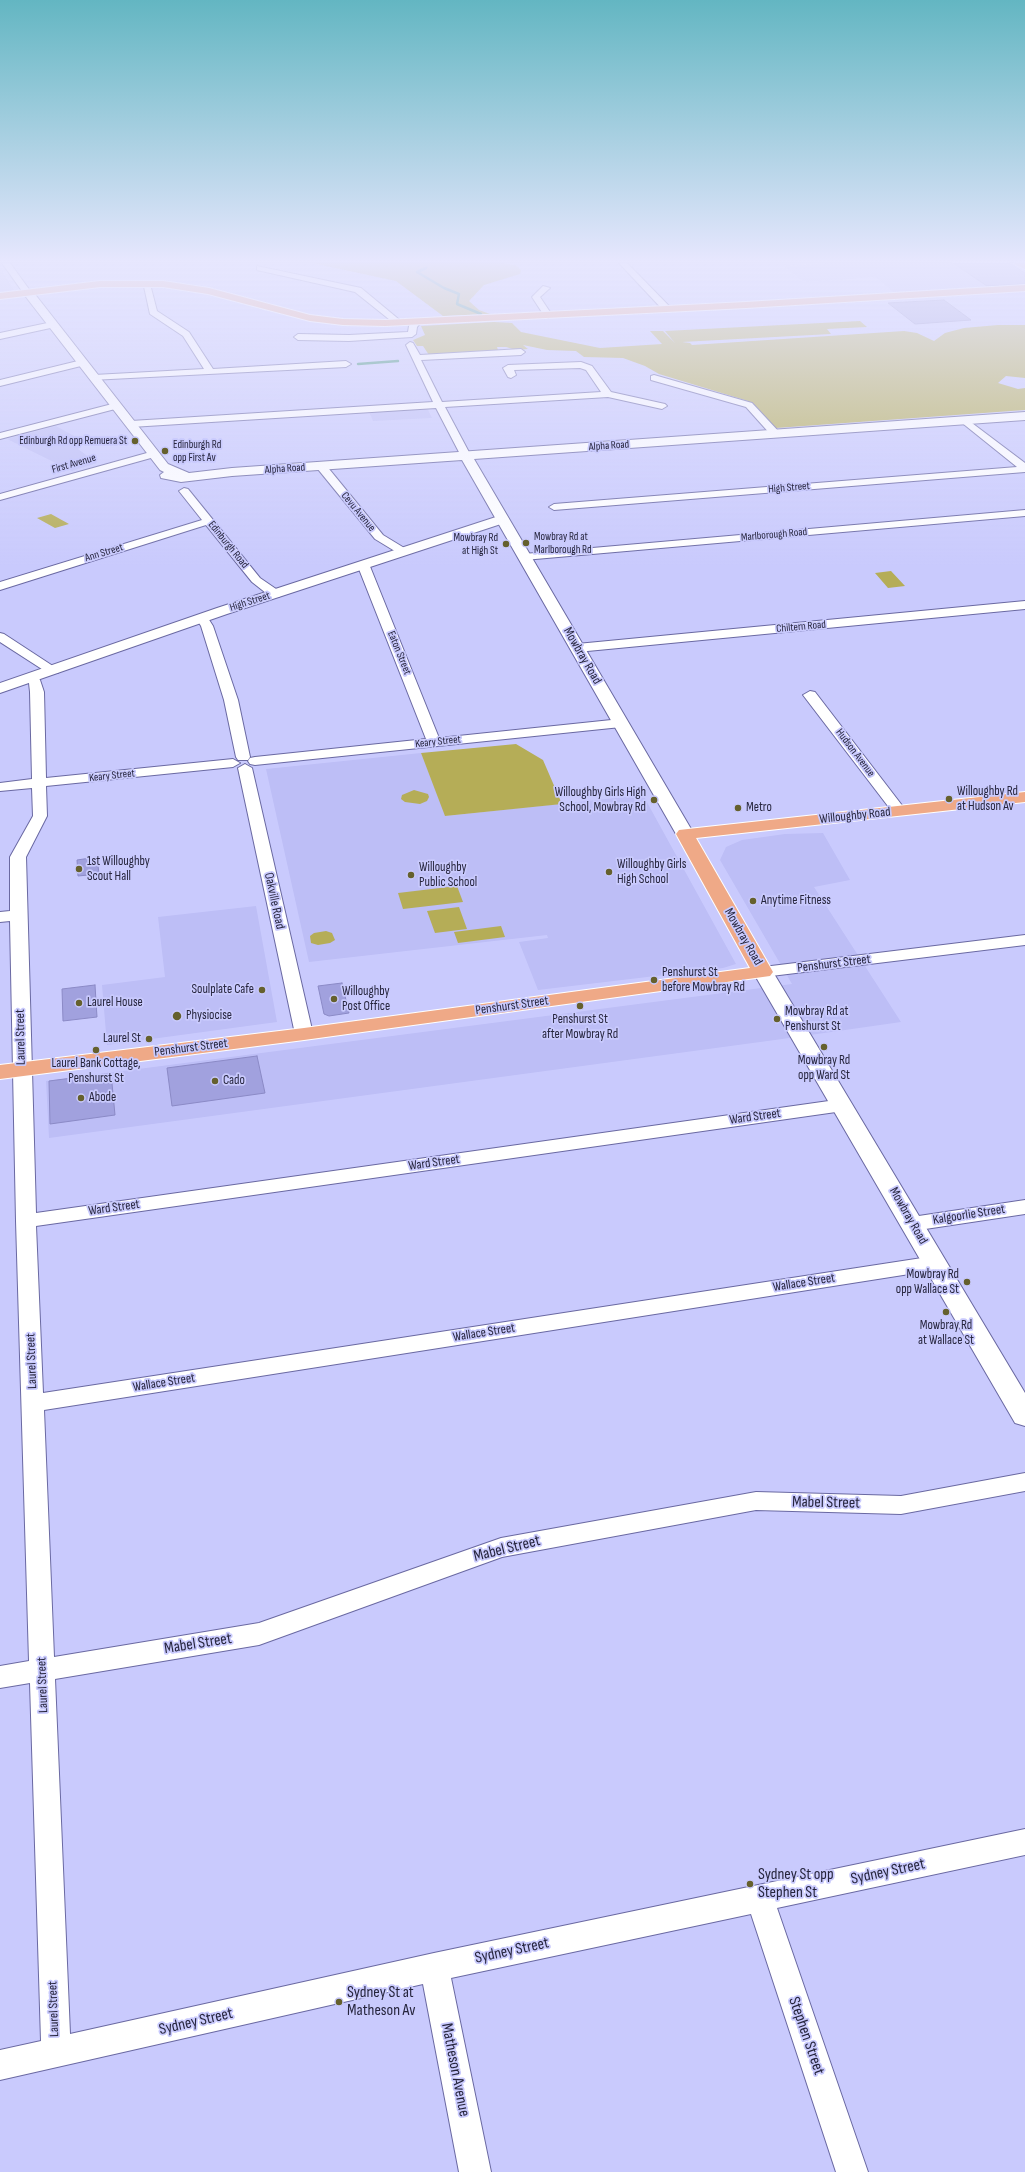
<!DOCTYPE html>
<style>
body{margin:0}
canvas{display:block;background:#c9cafd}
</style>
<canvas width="1025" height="2172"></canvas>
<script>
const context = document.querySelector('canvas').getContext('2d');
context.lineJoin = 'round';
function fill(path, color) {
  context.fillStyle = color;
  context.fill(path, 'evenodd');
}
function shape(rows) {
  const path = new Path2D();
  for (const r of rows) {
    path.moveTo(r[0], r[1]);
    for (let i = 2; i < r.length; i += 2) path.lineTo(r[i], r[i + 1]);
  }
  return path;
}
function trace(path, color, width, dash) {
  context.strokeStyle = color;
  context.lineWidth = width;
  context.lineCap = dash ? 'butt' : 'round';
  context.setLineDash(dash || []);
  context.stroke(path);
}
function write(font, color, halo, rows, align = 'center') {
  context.font = font + ' "Sofia Sans Condensed",sans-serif';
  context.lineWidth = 3.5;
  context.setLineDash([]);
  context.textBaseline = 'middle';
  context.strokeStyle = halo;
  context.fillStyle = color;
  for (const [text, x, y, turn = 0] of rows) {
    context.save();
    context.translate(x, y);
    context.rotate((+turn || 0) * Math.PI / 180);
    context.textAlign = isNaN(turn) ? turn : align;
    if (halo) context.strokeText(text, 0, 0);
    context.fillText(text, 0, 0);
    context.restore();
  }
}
fill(shape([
 [828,263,1009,263,1025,273,1025,284,893,292,876,277,804,282,784,266],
 [0,270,1,270,14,290,0,292],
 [427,408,432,418,373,421,369,412],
 [56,426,85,442,78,449,97,463,72,471,7,439],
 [421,753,446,816,643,795,736,964,723,968,538,990,519,942,548,938,547,935,309,962,266,769],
 [823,833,850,880,814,887,901,1022,775,1040,49,1138,46,1081,792,984,720,860,726,847,742,840,785,834],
 [256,906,277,1022,107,1045,102,985,165,977,158,917]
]), '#bdbef6');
fill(shape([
 [312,263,502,263,516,265,521,270,520,274,484,285,469,301,479,310,490,314,443,316,396,281],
 [860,321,867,327,827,329,831,334,682,342,690,343,692,345,904,331,917,333,934,341,945,333,964,328,998,325,1025,325,1025,378,1006,376,998,383,1018,389,1025,388,1025,410,776,428,748,401,659,374,645,366,623,358,584,357,576,351,547,350,523,345,528,349,516,350,506,347,497,347,498,350,494,351,429,355,423,346,417,346,413,340,425,335,421,326,494,322,512,323,521,332,600,348,662,344,650,331,663,331,675,343,665,331],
 [51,514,69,524,55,528,37,518],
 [891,571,905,586,888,588,875,573],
 [516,744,543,760,562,804,445,816,421,753],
 [414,790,428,794,429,797,427,801,420,804,405,802,401,799,402,795],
 [457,886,463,902,403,909,398,893],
 [459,907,467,929,435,933,427,911],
 [501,926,505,937,458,943,454,932],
 [326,931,332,933,335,940,330,943,318,945,311,943,310,936,314,933]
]), '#b5ad57');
trace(shape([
 [426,268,417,272,444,288,459,294,457,304,481,314],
 [358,364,398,361]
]), '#358c72', 2.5);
const building = shape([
 [953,263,1009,263,1025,273,1025,284,987,286,953,263],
 [944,300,971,320,915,324,888,303,944,300],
 [97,857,99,874,78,876,77,860,97,857],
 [342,983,349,1013,329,1016,324,1014,318,986,342,983],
 [95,985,97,1017,63,1021,62,989,95,985],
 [257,1056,265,1093,172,1106,167,1068,257,1056],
 [111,1073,115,1115,50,1124,49,1081,111,1073]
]);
fill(building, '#a1a1de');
trace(building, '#8b8ac6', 1);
const minor = shape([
 [2,263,10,263,31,292,30,294,24,294,2,263],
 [619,263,627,263,670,307,670,311,664,311,619,263],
 [257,266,361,288,402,322,395,324,355,292,257,270,257,266],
 [143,282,150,284,157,311,189,332,213,369,346,361,351,364,346,367,91,380,91,376,94,375,204,369,183,336,150,314,143,282],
 [543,286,550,288,540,297,552,315,548,318,545,317,532,297,543,286],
 [415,319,422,321,417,327,416,334,412,337,349,341,298,340,294,337,298,334,349,335,408,332,409,326,415,319],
 [52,322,55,323,55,327,0,339,0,333,52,322],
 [410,342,413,343,420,355,521,349,525,352,521,355,421,360,442,402,601,392,586,370,580,368,514,370,516,375,511,378,508,377,503,368,508,365,581,362,592,366,611,392,665,404,667,406,662,409,608,397,445,407,471,456,466,459,461,456,436,408,131,427,126,424,131,421,433,402,406,345,410,342],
 [82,360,87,363,85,365,0,386,0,380,82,360],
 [654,375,752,403,781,434,776,437,772,436,746,407,651,380,651,376,654,375],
 [116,403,119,404,119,408,0,439,0,433,116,403],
 [964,417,1025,463,1025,472,554,510,549,507,554,504,1017,467,961,422,959,420,964,417],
 [154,451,159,454,158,456,0,500,0,494,154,451],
 [321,463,325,464,383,535,406,549,408,551,406,553,398,553,375,539,317,468,316,466,321,463],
 [184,488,188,489,260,578,279,591,281,594,279,597,271,597,252,582,206,525,0,590,0,582,202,520,179,491,184,488],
 [1025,510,1025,516,524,560,518,557,524,554,1025,510],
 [363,561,369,564,439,738,621,719,628,723,621,727,255,765,250,764,248,761,250,758,255,757,426,739,357,564,363,561],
 [1025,601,1025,609,577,652,571,648,577,644,1025,601],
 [202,614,206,615,213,626,238,700,250,757,248,760,238,760,236,757,224,700,201,626,196,618,202,614],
 [0,633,4,634,59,670,58,673,48,673,0,642,0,633],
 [31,674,36,675,40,680,44,692,46,778,233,759,240,763,233,767,46,786,47,816,26,857,36,1213,843,1099,849,1101,852,1105,849,1109,843,1111,36,1226,43,1393,935,1256,942,1258,945,1263,942,1268,935,1270,44,1410,54,1657,259,1623,501,1538,756,1492,901,1496,1025,1473,1025,1491,901,1514,756,1510,502,1557,259,1645,55,1679,70,2034,434,1953,1025,1829,1025,1855,777,1908,868,2172,836,2172,751,1914,451,1978,491,2172,459,2172,423,1984,0,2080,0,2050,41,2041,30,1683,0,1688,0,1666,29,1661,16,1221,10,921,0,922,0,912,10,911,10,857,33,816,32,788,0,791,0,783,32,779,30,692,29,683,25,678,31,674],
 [810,691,815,692,904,808,906,811,904,814,894,814,803,695,810,691],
 [245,764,252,768,313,1034,310,1038,304,1039,298,1038,295,1034,238,768,245,764],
 [1025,935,1025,945,763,977,757,976,755,972,757,968,763,967,1025,935],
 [1025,1200,1025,1214,912,1231,905,1229,902,1224,905,1219,912,1217,1025,1200]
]);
const tertiary = shape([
 [502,515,509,519,507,522,227,614,0,693,0,683,217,608,502,515]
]);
const secondary = shape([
 [30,292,34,293,168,464,189,473,232,468,1025,412,1025,420,474,459,694,834,691,838,685,839,679,838,676,834,462,460,232,476,181,482,161,478,160,475,164,472,160,470,26,297,26,293,30,292],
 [763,966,770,968,773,972,1025,1393,1025,1426,1015,1423,753,972,756,968,763,966]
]);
const primary = shape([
 [1014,263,1025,263,1025,269,1016,265,1014,263],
 [100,281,163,281,209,288,310,315,343,319,385,320,746,302,1025,285,1025,291,746,308,385,326,343,325,310,321,208,294,163,287,100,287,0,299,0,293,100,281],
 [1025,792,1025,802,696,838,773,972,770,976,304,1040,0,1079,0,1065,304,1028,750,968,676,834,679,830,1025,792]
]);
trace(minor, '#6a69a2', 2);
trace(tertiary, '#6a69a2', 2);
trace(secondary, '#6a69a2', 2);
trace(primary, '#fff', 2);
fill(minor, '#fff');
fill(tertiary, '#fff');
fill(secondary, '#fff');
fill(primary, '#efa987');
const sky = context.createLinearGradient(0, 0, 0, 567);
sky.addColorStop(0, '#63b6c2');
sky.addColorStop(0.46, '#e7e7fe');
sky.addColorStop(1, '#e7e7fe00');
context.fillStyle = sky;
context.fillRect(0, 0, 1025, 567);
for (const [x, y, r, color] of [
 [135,441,4,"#65602d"],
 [165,451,4,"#65602d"],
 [526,543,4,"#65602d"],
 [506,544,4,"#65602d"],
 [949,799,4,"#65602d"],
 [654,800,4,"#65602d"],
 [738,808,4,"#65602d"],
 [79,869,4,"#65602d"],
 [609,872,4,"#65602d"],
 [411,875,4,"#65602d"],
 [753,901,4,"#65602d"],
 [654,980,4,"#65602d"],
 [262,990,4,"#65602d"],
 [334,999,4,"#65602d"],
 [79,1003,4,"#65602d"],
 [580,1006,4,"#65602d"],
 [177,1016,5,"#65602d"],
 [777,1019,4,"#65602d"],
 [149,1039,4,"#65602d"],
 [824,1047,4,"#65602d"],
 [96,1050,4,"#65602d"],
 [215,1081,4,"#65602d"],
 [81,1098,4,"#65602d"],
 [967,1282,4,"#65602d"],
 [946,1312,4,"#65602d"],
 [750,1884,4,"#65602d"],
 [339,2002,4,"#65602d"]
]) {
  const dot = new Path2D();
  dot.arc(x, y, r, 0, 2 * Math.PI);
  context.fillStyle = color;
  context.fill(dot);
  trace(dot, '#c9cafd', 1.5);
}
write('11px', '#26253d', '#c9cafd', [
 ["Edinburgh Rd opp Remuera St",127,441],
 ["Edinburgh Rd",173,445,"left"],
 ["opp First Av",173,458,"left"],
 ["Mowbray Rd at",534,537,"left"],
 ["Marlborough Rd",534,550,"left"],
 ["Mowbray Rd",498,538],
 ["at High St",498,551]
], 'right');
write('11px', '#26253d', '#c9cafd', [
 ["Alpha Road",609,446,-4],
 ["First Avenue",74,464,-16],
 ["Alpha Road",285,469,-4],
 ["High Street",789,488,-5],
 ["Cevu Avenue",358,512,51],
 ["Marlborough Road",774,535,-5],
 ["Edinburgh Road",228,545,51],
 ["Ann Street",104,553,-17],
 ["High Street",250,602,-18],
 ["Chiltern Road",801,627,-5],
 ["Eaton Street",399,653,68],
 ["Keary Street",438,742,-6],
 ["Hudson Avenue",855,753,53],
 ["Keary Street",112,776,-6]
]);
write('13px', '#26253d', '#c9cafd', [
 ["Mowbray Road",582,656,60],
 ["Willoughby Road",855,816,-6],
 ["Oakville Road",274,901,78],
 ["Mowbray Road",743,937,60],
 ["Penshurst Street",834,964,-7],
 ["Penshurst Street",512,1006,-8],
 ["Laurel Street",21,1037,-91],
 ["Penshurst Street",191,1048,-7],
 ["Ward Street",755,1117,-8],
 ["Ward Street",434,1163,-8],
 ["Ward Street",114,1208,-8],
 ["Kalgoorlie Street",969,1215,-9],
 ["Mowbray Road",908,1216,60],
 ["Wallace Street",804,1283,-9],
 ["Wallace Street",484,1333,-9],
 ["Laurel Street",32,1361,-92],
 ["Wallace Street",164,1383,-9],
 ["Laurel Street",43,1685,-92],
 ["Laurel Street",54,2009,-92]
]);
write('13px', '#26253d', '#c9cafd', [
 ["Willoughby Rd",957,792],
 ["at Hudson Av",957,807],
 ["Willoughby Girls High",646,793,"right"],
 ["School, Mowbray Rd",646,808,"right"],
 ["Metro",746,808],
 ["1st Willoughby",87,862],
 ["Scout Hall",87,877],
 ["Willoughby Girls",617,865],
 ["High School",617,880],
 ["Willoughby",419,868],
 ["Public School",419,883],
 ["Anytime Fitness",761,901],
 ["Penshurst St",662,973],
 ["before Mowbray Rd",662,988],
 ["Soulplate Cafe",254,990,"right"],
 ["Willoughby",342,992],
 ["Post Office",342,1007],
 ["Laurel House",87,1003],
 ["Mowbray Rd at",785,1012],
 ["Penshurst St",785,1027],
 ["Physiocise",186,1016],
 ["Penshurst St",580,1020,"center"],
 ["after Mowbray Rd",580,1035,"center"],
 ["Laurel St",141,1039,"right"],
 ["Mowbray Rd",824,1061,"center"],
 ["opp Ward St",824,1076,"center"],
 ["Laurel Bank Cottage,",96,1064,"center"],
 ["Penshurst St",96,1079,"center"],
 ["Cado",223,1081],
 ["Abode",89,1098],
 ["Mowbray Rd",959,1275,"right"],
 ["opp Wallace St",959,1290,"right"],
 ["Mowbray Rd",946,1326,"center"],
 ["at Wallace St",946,1341,"center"]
], 'left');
write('16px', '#26253d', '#c9cafd', [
 ["Mabel Street",826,1503,1],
 ["Mabel Street",507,1549,-14],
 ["Mabel Street",198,1644,-9],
 ["Sydney Street",888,1872,-12],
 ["Sydney Street",512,1951,-12],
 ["Sydney Street",196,2022,-13],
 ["Stephen Street",806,2036,71],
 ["Matheson Avenue",455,2070,79]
]);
write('16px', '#26253d', '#c9cafd', [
 ["Sydney St opp",758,1875],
 ["Stephen St",758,1893],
 ["Sydney St at",347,1993],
 ["Matheson Av",347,2011]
], 'left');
</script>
